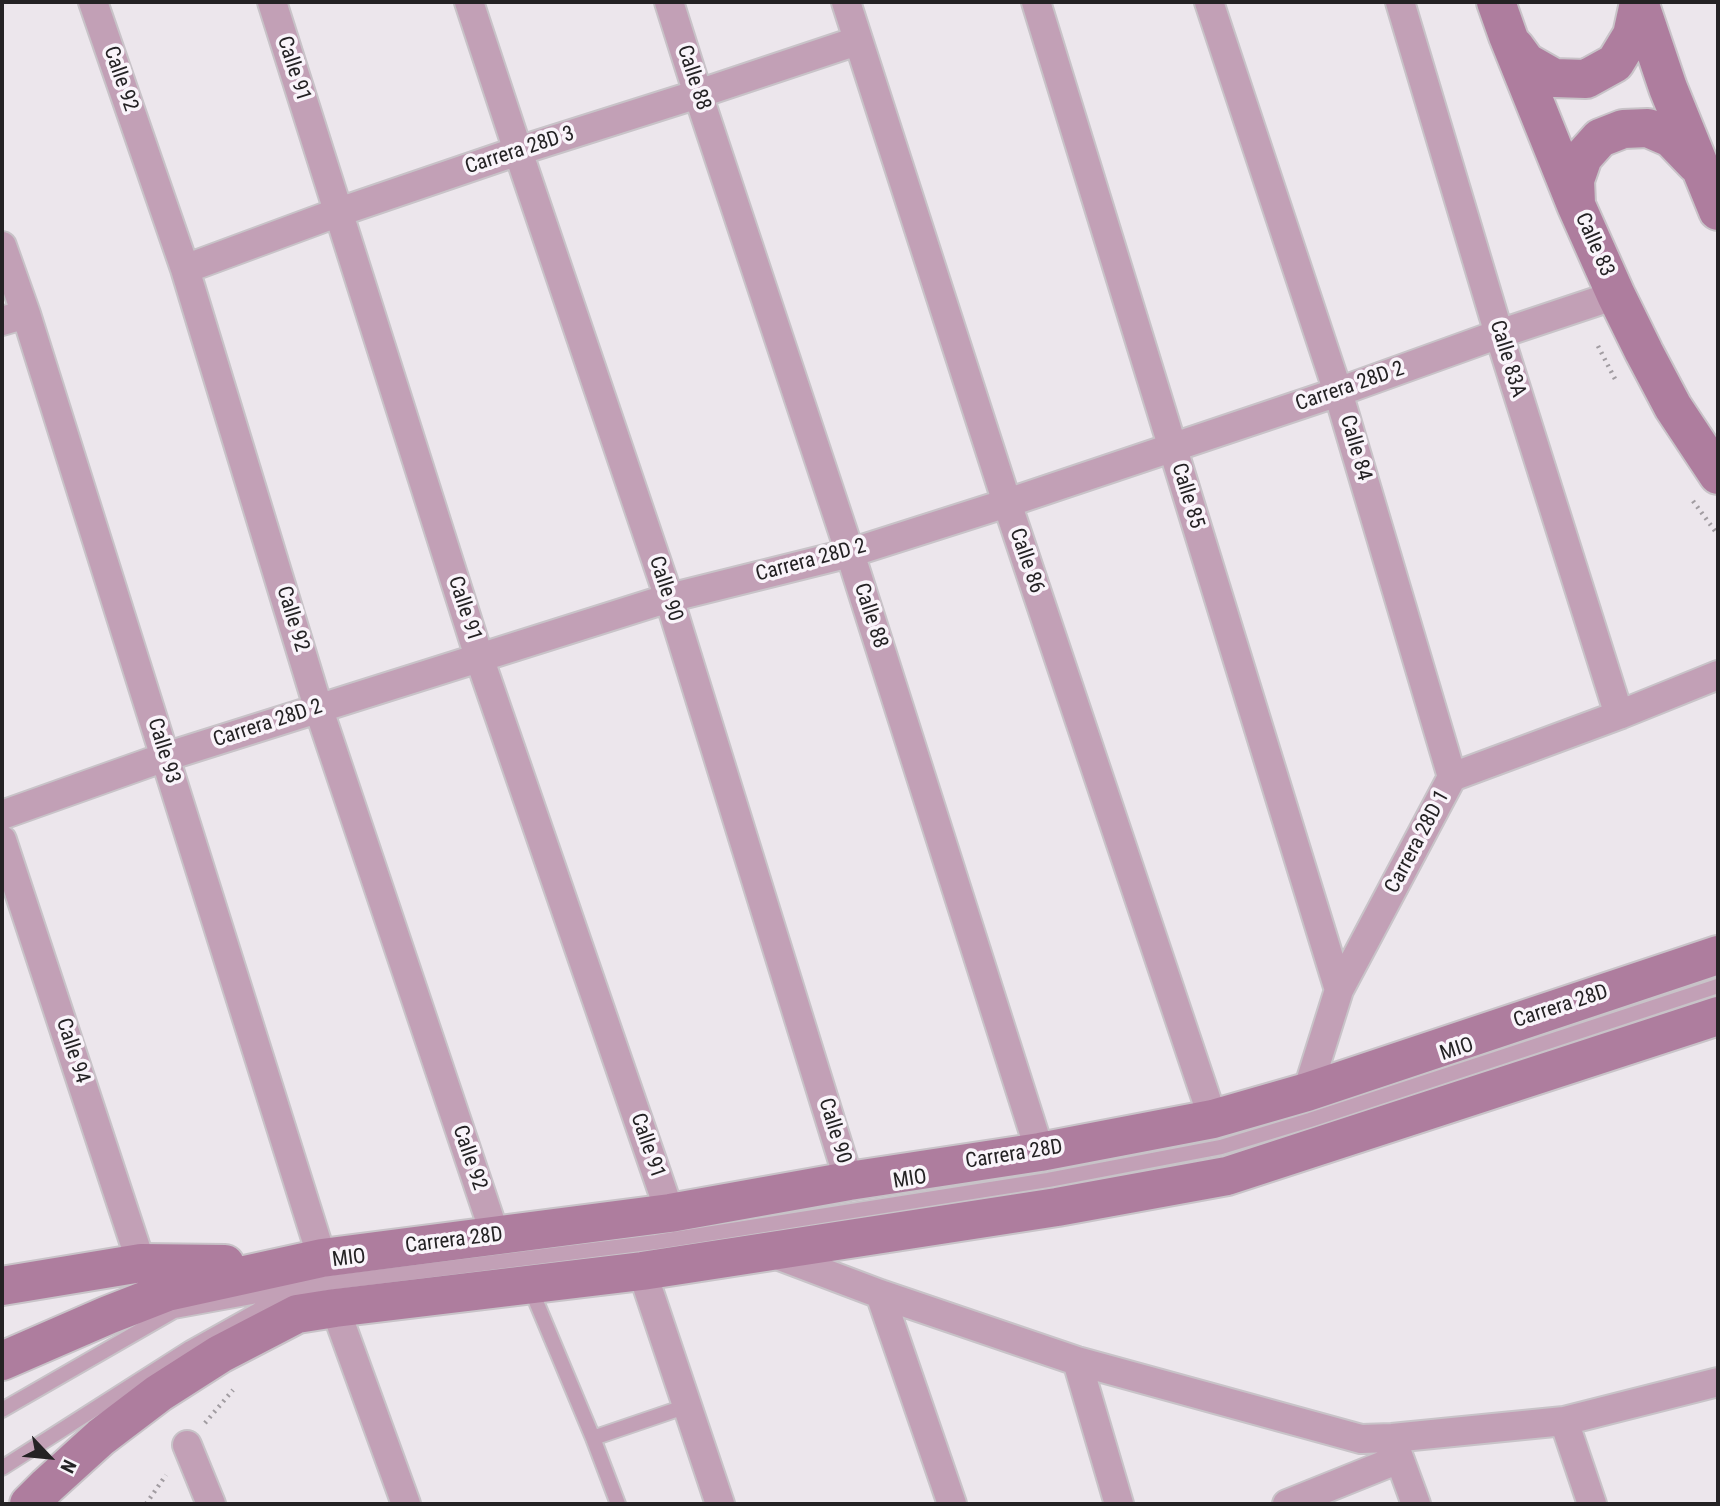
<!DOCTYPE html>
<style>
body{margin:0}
#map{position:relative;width:1720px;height:1506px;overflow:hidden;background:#ece6ec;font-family:"Roboto Condensed",sans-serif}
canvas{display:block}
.frame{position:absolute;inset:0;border:4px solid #242224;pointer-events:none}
.north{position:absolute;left:14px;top:1422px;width:70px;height:70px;-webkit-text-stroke:5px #f9f4fa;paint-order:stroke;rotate:116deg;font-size:19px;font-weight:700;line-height:28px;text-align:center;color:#242224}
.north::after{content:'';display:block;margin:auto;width:24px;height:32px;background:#242224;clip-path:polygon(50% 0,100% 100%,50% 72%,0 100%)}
</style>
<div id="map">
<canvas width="1720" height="1506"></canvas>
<div class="frame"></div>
<div class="north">N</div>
</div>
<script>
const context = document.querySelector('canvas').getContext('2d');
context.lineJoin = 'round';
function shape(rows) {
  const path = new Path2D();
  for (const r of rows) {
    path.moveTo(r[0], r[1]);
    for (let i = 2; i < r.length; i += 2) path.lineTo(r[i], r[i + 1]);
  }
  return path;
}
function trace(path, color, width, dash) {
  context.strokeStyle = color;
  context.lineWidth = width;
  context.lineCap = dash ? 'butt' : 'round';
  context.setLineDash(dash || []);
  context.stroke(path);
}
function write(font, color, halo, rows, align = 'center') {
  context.font = font + ' "Roboto Condensed",sans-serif';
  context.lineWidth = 7;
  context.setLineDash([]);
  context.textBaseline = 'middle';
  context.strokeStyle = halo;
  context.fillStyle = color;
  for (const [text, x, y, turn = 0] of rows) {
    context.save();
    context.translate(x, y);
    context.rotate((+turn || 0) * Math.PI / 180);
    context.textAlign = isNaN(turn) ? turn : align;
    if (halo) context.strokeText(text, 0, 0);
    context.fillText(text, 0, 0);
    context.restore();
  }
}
const lane = shape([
 [530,1287,593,1438],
 [2,1410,174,1311,328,1283,656,1242,1048,1180,1221,1147,1310,1120,1718,986],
 [2,1468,190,1348,283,1296],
 [618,1504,593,1438,687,1406]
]);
const street = shape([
 [93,2,185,269,318,707,495,1235],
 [272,2,479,657,670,1213],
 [469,2,518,151,669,598,849,1181],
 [669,2,698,94,850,553,1040,1152],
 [846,2,1007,503,1213,1119],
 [1036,2,1339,990],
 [1209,2,1338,392,1452,777],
 [1400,2,1499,334,1619,715],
 [2,246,26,314,322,1258],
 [185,269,339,212,518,151,698,94,857,41],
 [2,321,26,314],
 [2,815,165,757,669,598,850,553,1007,503,1338,392,1499,334,1616,295],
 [2,840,141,1263],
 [1307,1092,1339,990,1452,777,1619,715,1718,675],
 [769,1252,880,1294,1077,1361,1361,1439,1392,1438,1564,1421,1718,1382],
 [642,1271,720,1504],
 [880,1294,952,1504],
 [335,1308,406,1504],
 [1077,1361,1119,1504],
 [1564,1421,1592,1504],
 [1393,1441,1416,1504],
 [187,1445,211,1504],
 [1287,1504,1399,1459]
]);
const secondary = shape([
 [1496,2,1508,36,1576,205,1616,295,1644,352,1673,407,1718,475],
 [1639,2,1668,88,1718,211],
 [1515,47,1526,62,1554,78,1586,79,1615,63,1632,35,1639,3],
 [1576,204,1575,180,1583,157,1600,138,1623,129,1648,128,1671,138,1696,164],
 [2,1286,141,1263,225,1264],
 [2,1361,108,1315,167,1292,322,1258,670,1213,849,1181,1040,1152,1213,1119,1307,1092,1718,955],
 [29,1504,47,1486,101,1437,159,1393,220,1354,297,1314,335,1308,642,1271,1057,1207,1227,1176,1718,1016]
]);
trace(lane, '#c8c3c8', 18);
trace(street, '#c8c3c8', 32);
trace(secondary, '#c8c3c8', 42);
trace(shape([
 [1598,346,1615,379],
 [1693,501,1718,535],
 [205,1423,233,1390],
 [146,1504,166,1475]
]), '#a19ca1', 4.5, [2, 5]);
trace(lane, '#c2a0b6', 14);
trace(street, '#c2a0b6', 28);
trace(secondary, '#ae7d9e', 38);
write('21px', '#242224', '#f9f4fa', [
 ["Calle 91",293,69,72],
 ["Calle 88",693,78,72],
 ["Calle 92",120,79,71],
 ["Carrera 28D 3",520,151,-18],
 ["Calle 83",1594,245,66],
 ["Calle 83A",1507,359,73],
 ["Carrera 28D 2",1350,387,-19],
 ["Calle 84",1355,448,74],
 ["Calle 85",1187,496,73],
 ["Carrera 28D 2",811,561,-15],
 ["Calle 86",1026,561,71],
 ["Calle 90",665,589,72],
 ["Calle 91",464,609,72],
 ["Calle 88",870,616,72],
 ["Calle 92",292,619,73],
 ["Carrera 28D 2",268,724,-18],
 ["Calle 93",163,751,73],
 ["Carrera 28D 1",1418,842,-62],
 ["Carrera 28D",1561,1007,-18],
 ["MIO",1457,1050,-18],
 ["Calle 94",72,1051,72],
 ["Calle 90",834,1131,73],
 ["Calle 91",647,1146,71],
 ["Carrera 28D",1014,1155,-9],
 ["Calle 92",469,1158,71],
 ["MIO",910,1180,-9],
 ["Carrera 28D",454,1241,-7],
 ["MIO",349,1259,-7]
]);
</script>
